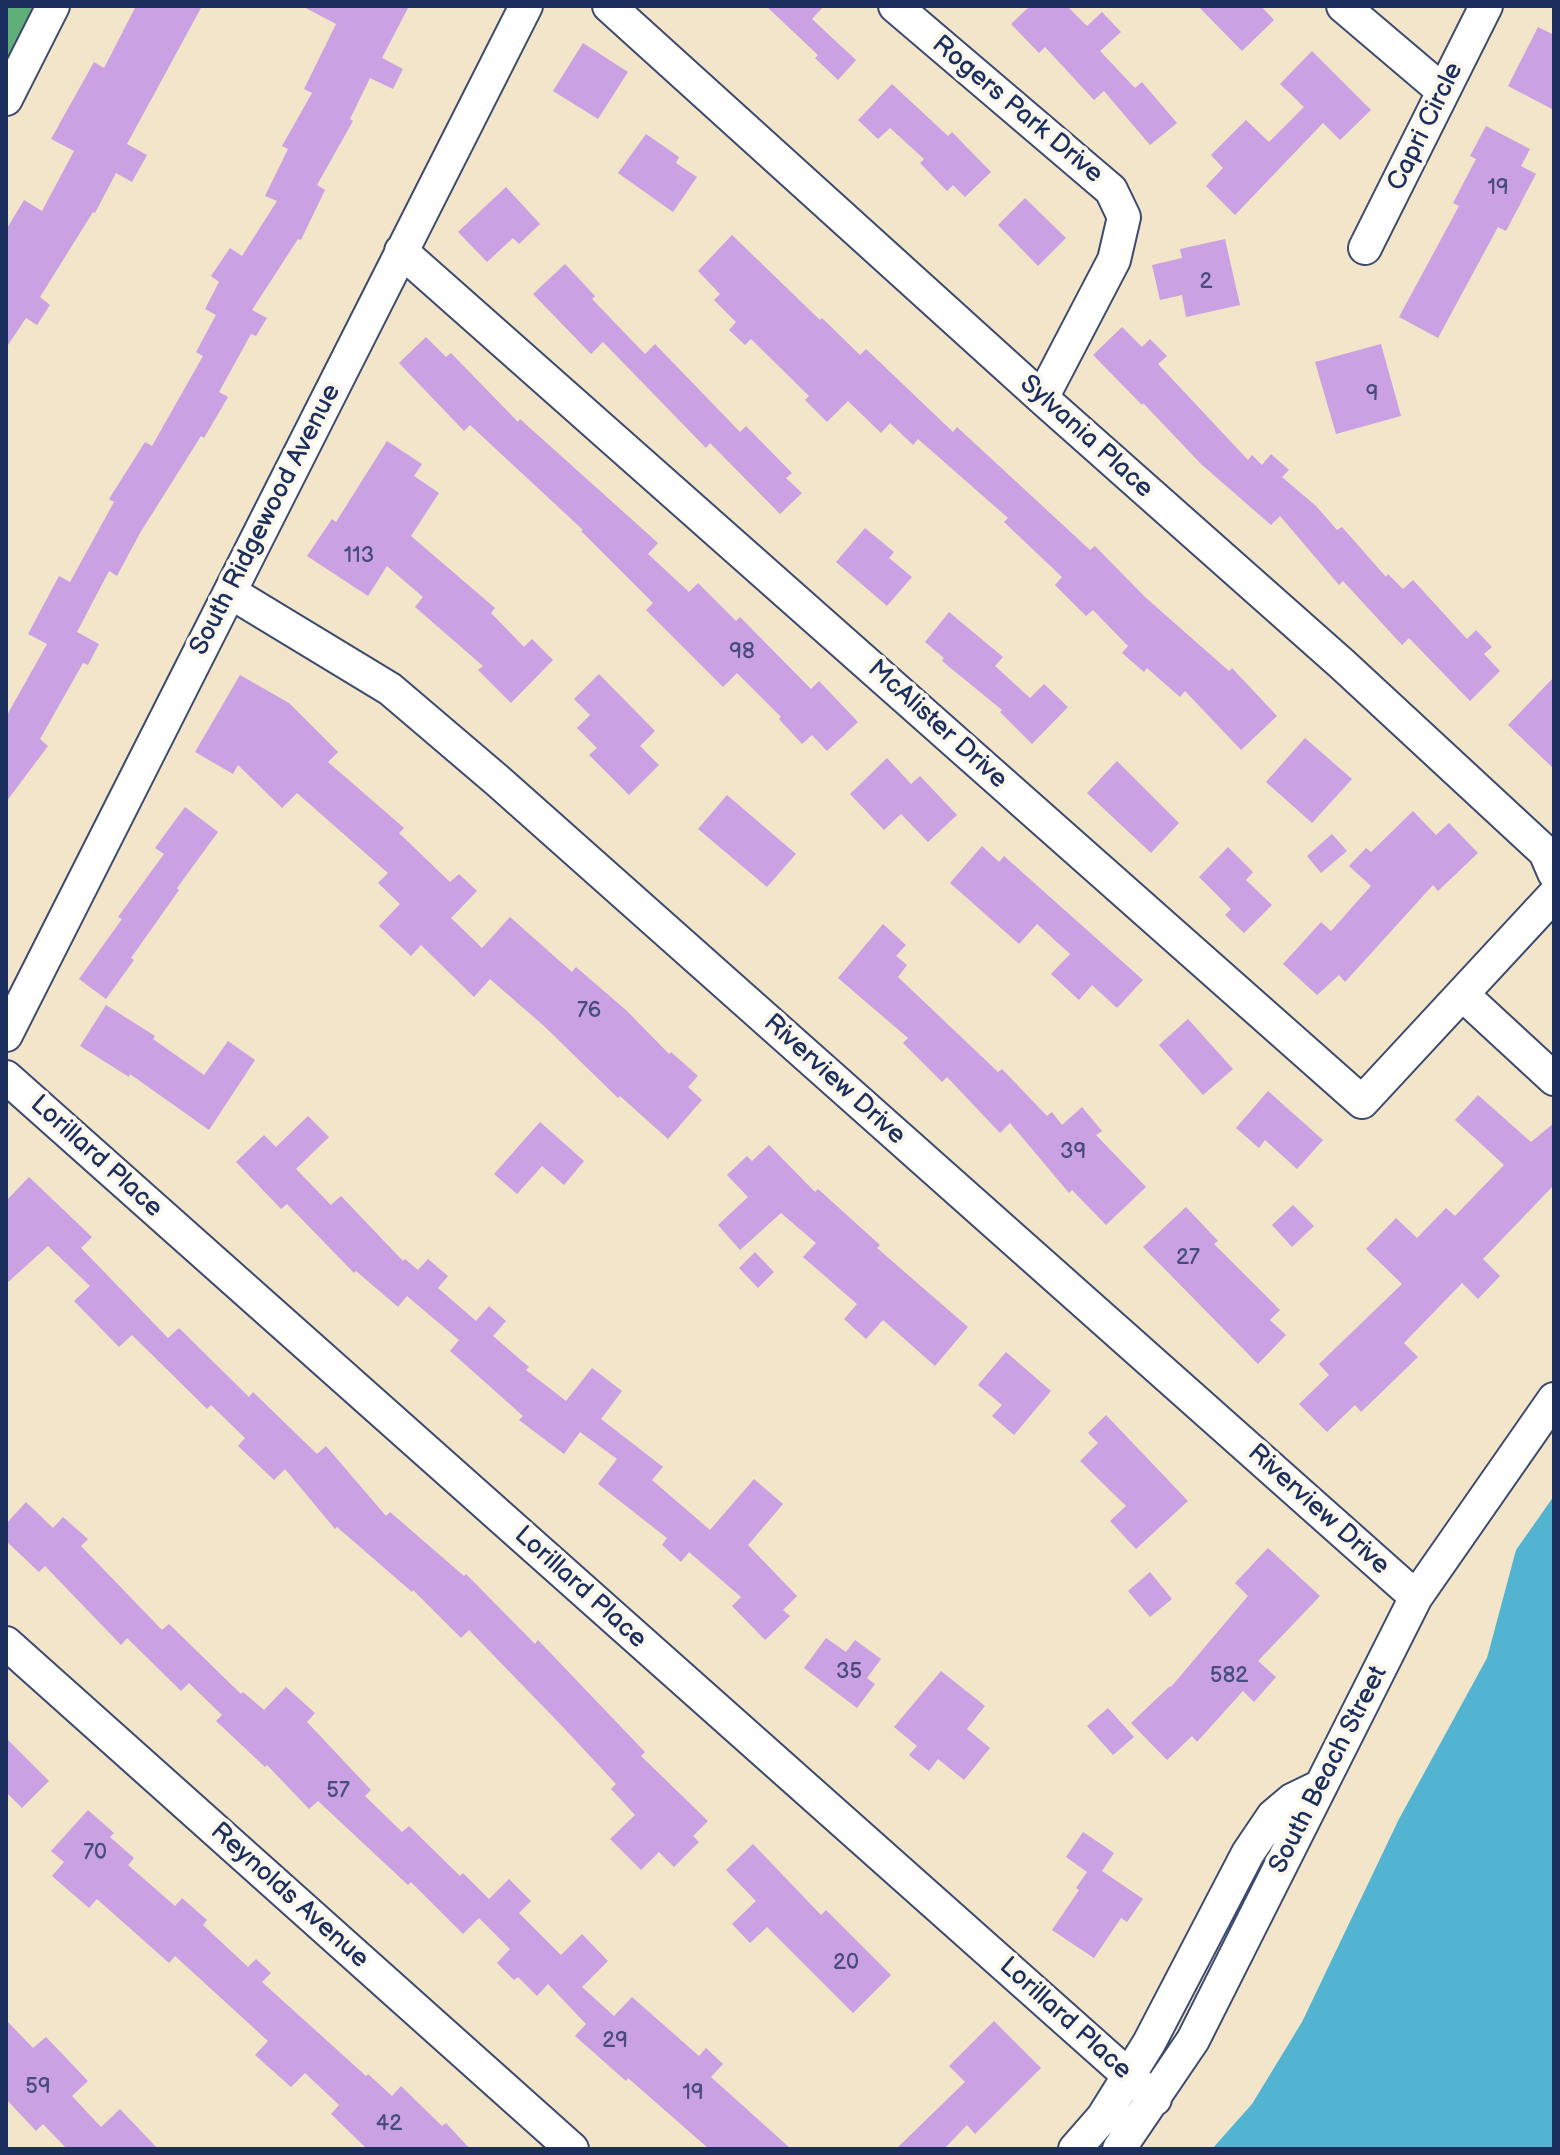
<!DOCTYPE html>
<style>
body{margin:0}
#map{position:relative;width:1560px;height:2155px;overflow:hidden;background:#f2e5ca;font-family:"Balsamiq Sans",sans-serif}
canvas{display:block}
.frame{position:absolute;inset:0;border:8px solid #1b2f5e;pointer-events:none}
</style>
<div id="map">
<canvas width="1560" height="2155"></canvas>
<div class="frame"></div>
</div>
<script>
const context = document.querySelector('canvas').getContext('2d');
context.lineJoin = 'round';
function fill(path, color) {
  context.fillStyle = color;
  context.fill(path, 'evenodd');
}
function shape(rows) {
  const path = new Path2D();
  for (const r of rows) {
    path.moveTo(r[0], r[1]);
    for (let i = 2; i < r.length; i += 2) path.lineTo(r[i], r[i + 1]);
  }
  return path;
}
function trace(path, color, width, dash) {
  context.strokeStyle = color;
  context.lineWidth = width;
  context.lineCap = dash ? 'butt' : 'round';
  context.setLineDash(dash || []);
  context.stroke(path);
}
function write(font, color, halo, rows, align = 'center') {
  context.font = font + ' "Balsamiq Sans",sans-serif';
  context.lineWidth = 8;
  context.setLineDash([]);
  context.textBaseline = 'middle';
  context.strokeStyle = halo;
  context.fillStyle = color;
  for (const [text, x, y, turn = 0] of rows) {
    context.save();
    context.translate(x, y);
    context.rotate((+turn || 0) * Math.PI / 180);
    context.textAlign = isNaN(turn) ? turn : align;
    if (halo) context.strokeText(text, 0, 0);
    context.fillText(text, 0, 0);
    context.restore();
  }
}
fill(shape([
 [6,6,37,6,6,67]
]), '#60af79');
fill(shape([
 [1554,1496,1554,2149,1212,2149,1252,2104,1302,2022,1399,1819,1487,1658,1516,1550]
]), '#53b4d2');
fill(shape([
 [136,6,202,6,127,144,147,155,132,182,116,173,95,213,93,212,40,297,50,305,37,325,26,318,6,348,6,230,24,200,42,211,74,151,51,139,94,62,104,68],
 [302,6,409,6,382,58,403,69,393,89,370,78,350,119,353,121,317,185,325,190,301,240,298,239,252,310,267,318,256,336,251,334,219,392,228,397,204,438,201,436,140,533,117,576,109,571,77,632,99,644,88,665,83,663,40,739,48,746,6,802,6,717,47,644,28,634,59,576,70,582,114,502,109,499,145,442,152,446,203,356,196,352,216,315,205,309,219,282,211,276,230,248,242,256,277,201,265,196,288,149,282,146,312,93,304,89,336,24],
 [766,6,824,6,812,19,856,60,838,80,815,58,818,55],
 [1030,6,1067,6,1087,26,1102,12,1121,32,1100,51,1135,88,1142,82,1177,123,1150,145,1104,91,1094,100,1045,47,1039,53,1011,24],
 [1198,6,1261,6,1274,20,1242,51],
 [1538,27,1554,35,1554,110,1508,86],
 [583,43,628,72,598,119,553,91],
 [1312,51,1371,110,1340,140,1323,123,1235,215,1206,186,1223,168,1211,155,1246,120,1269,142,1304,107,1280,84],
 [892,84,948,136,952,132,991,172,965,197,953,185,947,191,920,163,924,159,890,128,878,139,858,120],
 [1486,126,1530,149,1521,166,1536,174,1506,231,1498,227,1438,338,1399,317,1459,206,1453,203,1476,159,1470,156],
 [646,134,679,157,676,163,697,177,673,212,618,173],
 [506,187,540,224,519,244,513,238,487,262,458,232],
 [1025,198,1066,238,1038,266,998,225],
 [732,235,820,320,822,318,860,355,866,349,953,432,957,427,1090,550,1095,546,1145,597,1229,671,1232,668,1277,716,1241,750,1185,691,1180,697,1147,668,1144,672,1122,653,1128,646,1093,610,1086,616,1055,585,1062,577,1004,522,1008,518,918,439,913,445,890,423,881,433,848,401,827,422,805,400,809,396,751,339,745,345,729,330,736,322,714,300,720,294,698,271],
 [1225,239,1240,305,1186,317,1182,295,1160,300,1152,265,1182,258,1180,249],
 [565,264,595,296,592,299,645,354,655,344,740,432,746,426,792,473,786,478,802,493,780,514,710,443,706,448,603,342,591,354,533,294],
 [1122,327,1142,347,1150,339,1167,356,1158,364,1248,460,1252,455,1262,465,1271,454,1289,470,1282,477,1316,506,1337,530,1342,527,1386,577,1388,574,1403,589,1413,580,1467,639,1476,630,1492,647,1484,654,1500,671,1470,701,1409,638,1402,645,1343,581,1339,585,1280,516,1271,525,1201,464,1143,403,1142,405,1093,355],
 [426,337,446,357,451,353,518,422,520,419,658,543,648,554,689,592,698,583,736,621,740,617,811,689,819,681,858,722,827,751,812,735,802,744,779,719,781,717,737,673,723,687,646,610,653,603,581,531,583,530,470,425,464,431,399,363],
 [1381,344,1401,416,1336,434,1315,362],
 [387,441,422,464,414,476,439,493,411,536,495,608,491,613,524,647,532,639,553,660,511,703,478,670,483,666,415,607,423,597,387,566,368,596,307,556,332,519,336,522],
 [865,528,894,552,889,558,912,577,887,606,836,562],
 [949,612,1003,657,995,666,1030,698,1044,684,1068,707,1032,744,1000,712,1002,710,942,661,944,658,925,642],
 [599,674,655,731,640,746,659,765,629,795,589,755,597,748,577,728,590,715,574,699],
 [240,675,289,703,338,752,328,762,404,828,399,833,450,882,459,874,477,891,451,918,482,948,510,917,572,972,576,967,627,1011,669,1054,671,1052,698,1076,688,1087,702,1100,668,1139,620,1096,618,1098,544,1026,490,979,474,997,421,945,411,956,379,926,400,904,378,883,388,873,297,793,282,808,238,765,233,774,195,752],
 [1554,677,1554,769,1508,725],
 [1305,738,1352,779,1312,823,1266,782],
 [887,758,911,784,920,776,957,815,928,842,901,814,884,830,850,794],
 [1117,761,1179,823,1151,853,1087,793],
 [727,795,796,854,767,887,698,829],
 [185,807,218,832,177,888,179,890,131,958,134,960,106,999,79,979,122,919,118,917,164,854,155,848],
 [1413,811,1436,835,1449,823,1478,853,1438,891,1433,885,1345,982,1339,975,1317,995,1283,964,1321,922,1331,931,1371,886,1349,866,1366,848,1371,852],
 [1332,834,1347,851,1321,873,1307,856],
 [982,846,999,862,1004,856,1143,980,1117,1008,1092,985,1079,1000,1051,974,1070,954,1037,924,1019,944,950,883],
 [1228,847,1253,872,1246,880,1272,905,1244,933,1225,915,1231,909,1199,877],
 [883,924,906,945,896,956,907,965,898,977,998,1072,1002,1069,1047,1116,1052,1112,1062,1125,1082,1107,1102,1131,1096,1135,1146,1187,1106,1225,1072,1190,1069,1193,1010,1123,1000,1133,947,1077,942,1082,903,1043,908,1038,838,978],
 [106,1005,155,1036,153,1039,204,1075,228,1041,255,1060,209,1130,130,1074,129,1077,80,1046],
 [1188,1019,1233,1069,1203,1095,1159,1045],
 [1268,1091,1323,1140,1297,1169,1265,1140,1259,1148,1236,1128],
 [1478,1095,1531,1142,1554,1123,1554,1185,1483,1259,1500,1276,1478,1299,1462,1283,1404,1343,1418,1357,1361,1412,1355,1405,1327,1432,1299,1404,1329,1375,1319,1364,1402,1284,1366,1249,1396,1218,1417,1238,1446,1208,1455,1216,1504,1165,1455,1120],
 [308,1116,329,1137,296,1169,331,1205,341,1196,403,1261,405,1259,418,1270,428,1259,448,1276,438,1288,476,1321,489,1306,506,1321,493,1336,529,1367,526,1370,566,1401,592,1368,622,1391,601,1419,663,1467,652,1480,710,1530,754,1479,783,1504,748,1545,797,1596,783,1610,790,1616,765,1640,732,1606,741,1597,689,1552,681,1562,662,1545,667,1538,598,1484,617,1459,580,1432,564,1454,519,1420,523,1416,450,1351,459,1340,407,1296,398,1307,356,1271,354,1273,287,1204,281,1209,236,1162,264,1135,276,1147],
 [540,1122,584,1161,564,1185,542,1166,517,1194,494,1174],
 [769,1145,815,1192,818,1189,880,1245,877,1248,968,1327,935,1366,883,1320,866,1339,844,1319,857,1304,803,1257,816,1243,781,1213,740,1250,718,1225,748,1197,727,1175,747,1156,752,1161],
 [29,1177,92,1237,81,1248,168,1338,179,1328,249,1397,253,1392,317,1454,326,1446,386,1516,390,1512,464,1576,466,1574,535,1644,538,1640,645,1752,641,1756,708,1821,693,1836,699,1842,674,1867,659,1852,641,1870,610,1839,635,1815,611,1789,616,1784,562,1726,469,1630,461,1638,413,1590,412,1592,337,1527,335,1529,285,1469,274,1480,238,1446,245,1438,211,1405,207,1409,132,1335,119,1347,74,1301,90,1286,48,1246,6,1284,6,1201],
 [1293,1205,1314,1226,1292,1247,1272,1225],
 [1186,1207,1218,1241,1214,1244,1280,1310,1270,1320,1286,1335,1258,1364,1143,1247],
 [755,1252,774,1272,758,1288,739,1268],
 [1006,1352,1051,1391,1014,1435,992,1416,1002,1405,978,1385],
 [1106,1415,1188,1501,1136,1549,1110,1521,1126,1506,1080,1461,1098,1443,1088,1433],
 [26,1502,53,1528,63,1517,88,1539,81,1546,162,1630,169,1624,241,1694,243,1692,264,1710,286,1687,315,1713,307,1722,371,1790,365,1796,402,1832,409,1826,460,1876,463,1873,489,1899,509,1879,531,1901,519,1913,561,1955,582,1934,608,1961,582,1987,614,2016,632,1997,699,2056,706,2048,723,2064,711,2077,791,2149,709,2149,628,2078,626,2081,575,2036,586,2024,548,1984,537,1996,518,1977,514,1980,497,1963,510,1949,479,1918,463,1934,411,1882,408,1885,318,1801,309,1809,267,1765,265,1767,216,1721,222,1715,189,1683,181,1691,127,1638,121,1645,45,1566,39,1572,6,1541,6,1524],
 [1268,1548,1320,1596,1258,1661,1276,1677,1254,1702,1243,1691,1197,1742,1192,1736,1167,1760,1131,1723,1170,1686,1171,1687,1248,1596,1235,1583],
 [1150,1572,1172,1599,1150,1617,1128,1591],
 [826,1638,846,1652,855,1640,881,1659,867,1678,875,1684,857,1708,804,1668],
 [941,1671,985,1706,967,1729,990,1748,964,1780,938,1759,929,1771,909,1755,917,1746,894,1727],
 [1108,1708,1134,1737,1113,1755,1087,1726],
 [6,1738,49,1781,22,1808,6,1792],
 [88,1810,114,1833,110,1837,134,1858,128,1865,175,1906,182,1898,207,1920,203,1925,248,1967,256,1959,271,1973,262,1982,366,2076,368,2074,392,2096,401,2086,442,2126,446,2123,470,2149,367,2149,331,2114,339,2105,305,2073,291,2087,255,2055,268,2041,175,1956,169,1963,97,1899,89,1908,52,1876,64,1862,51,1851],
 [1083,1832,1114,1853,1102,1871,1143,1899,1127,1922,1121,1918,1094,1958,1052,1930,1079,1890,1076,1888,1087,1872,1066,1857],
 [753,1844,821,1915,826,1910,891,1975,853,2013,767,1927,750,1943,732,1924,756,1901,726,1870],
 [6,2020,33,2048,46,2037,88,2081,72,2096,101,2127,120,2109,158,2149,67,2149,43,2124,36,2131,6,2099],
 [994,2021,1041,2068,975,2134,967,2125,944,2149,896,2149,965,2082,949,2066]
]), '#caa1e2');
const minor = shape([
 [609,6,1042,398,1342,664,1545,852,1554,873],
 [895,6,1111,190,1124,217,1114,260,1042,398],
 [1343,6,1443,91],
 [6,99,53,6],
 [1365,248,1486,6],
 [401,251,1362,1102,1554,895],
 [230,592,390,689,498,781,1416,1597],
 [1462,994,1554,1079],
 [6,1035,526,6],
 [6,1077,1155,2099],
 [6,1643,572,2149],
 [1075,2149,1103,2117,1149,2043,1248,1853,1273,1816,1292,1800,1321,1786],
 [1119,2149,1193,2040,1416,1597,1554,1399]
]);
trace(minor, '#3b4a6e', 36);
trace(minor, '#fff', 32);
write('22px', '#474c7f', null, [
 ["19",1498,188],
 ["2",1206,282],
 ["9",1372,394],
 ["113",359,556],
 ["98",742,652],
 ["76",589,1011],
 ["39",1073,1152],
 ["27",1188,1258],
 ["35",849,1672],
 ["582",1229,1676],
 ["57",338,1791],
 ["70",95,1853],
 ["20",846,1963],
 ["29",615,2041],
 ["59",38,2087],
 ["19",693,2093],
 ["42",389,2124]
]);
write('26px', '#1b2f5e', '#fbf7ec', [
 ["Rogers Park Drive",1017,110,40],
 ["Capri Circle",1426,127,-64],
 ["Sylvania Place",1086,437,42],
 ["South Ridgewood Avenue",266,520,-63],
 ["McAlister Drive",937,725,42],
 ["Riverview Drive",834,1080,42],
 ["Lorillard Place",96,1157,42],
 ["Riverview Drive",1318,1510,42],
 ["Lorillard Place",580,1588,42],
 ["South Beach Street",1329,1770,-63],
 ["Reynolds Avenue",289,1896,42],
 ["Lorillard Place",1065,2019,42]
]);
</script>
